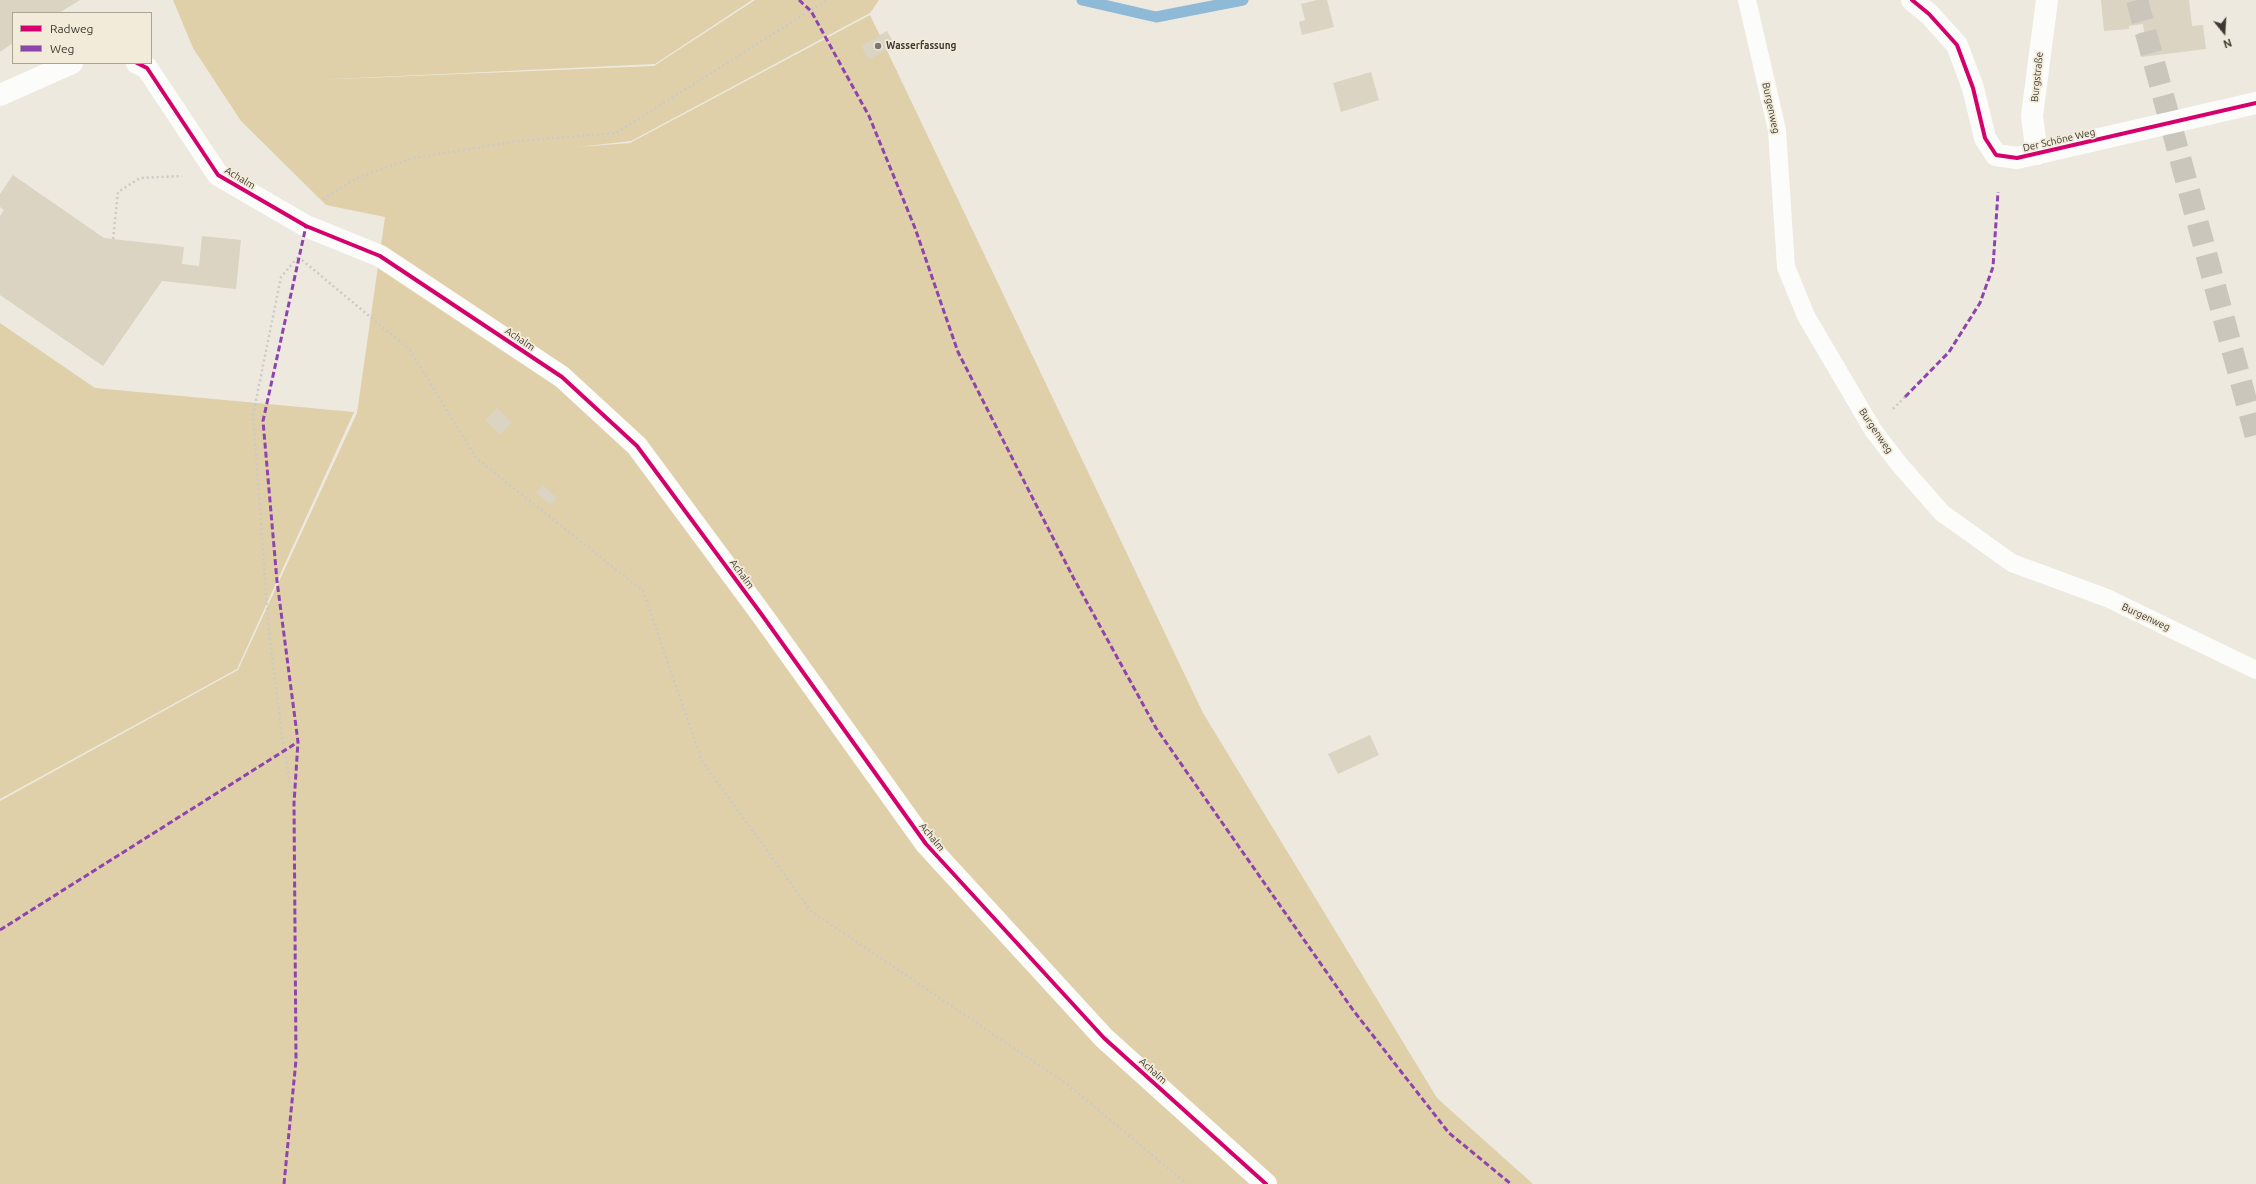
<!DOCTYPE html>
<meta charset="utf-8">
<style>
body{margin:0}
#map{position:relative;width:2256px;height:1184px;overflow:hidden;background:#ede9df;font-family:Ubuntu,sans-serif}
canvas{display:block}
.legend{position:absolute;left:12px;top:12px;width:140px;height:52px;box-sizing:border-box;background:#f3ebd9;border:1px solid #aaa496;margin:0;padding:5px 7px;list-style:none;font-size:12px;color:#3c3932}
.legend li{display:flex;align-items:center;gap:8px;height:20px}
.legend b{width:20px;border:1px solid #aaa496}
.north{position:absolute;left:2204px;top:12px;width:40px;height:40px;-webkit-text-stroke:3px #f3ebd9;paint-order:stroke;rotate:162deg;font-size:11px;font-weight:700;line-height:16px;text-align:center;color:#3c3932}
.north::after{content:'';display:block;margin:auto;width:14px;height:18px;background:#3c3932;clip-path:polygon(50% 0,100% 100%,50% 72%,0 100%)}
</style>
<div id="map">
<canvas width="2256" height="1184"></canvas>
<ul class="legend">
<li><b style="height:5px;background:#d6006c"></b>Radweg</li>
<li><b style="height:5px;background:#8e44ad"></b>Weg</li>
</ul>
<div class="north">N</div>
</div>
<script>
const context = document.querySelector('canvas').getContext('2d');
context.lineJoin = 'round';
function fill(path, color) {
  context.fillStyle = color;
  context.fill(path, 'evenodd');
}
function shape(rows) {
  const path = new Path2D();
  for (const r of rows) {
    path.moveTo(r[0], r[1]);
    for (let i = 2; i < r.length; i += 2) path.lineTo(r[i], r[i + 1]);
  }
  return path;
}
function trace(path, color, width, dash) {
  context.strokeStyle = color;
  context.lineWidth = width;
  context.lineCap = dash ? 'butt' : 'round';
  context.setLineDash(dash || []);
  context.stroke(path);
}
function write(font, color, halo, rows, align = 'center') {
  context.font = font + ' Ubuntu,sans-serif';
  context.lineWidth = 3.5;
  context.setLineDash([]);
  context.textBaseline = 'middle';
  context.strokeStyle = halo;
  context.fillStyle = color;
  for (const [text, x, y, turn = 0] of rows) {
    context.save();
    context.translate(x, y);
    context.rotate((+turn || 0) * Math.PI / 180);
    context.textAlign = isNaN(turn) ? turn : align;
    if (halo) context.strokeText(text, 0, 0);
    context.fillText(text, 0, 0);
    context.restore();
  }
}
fill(shape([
 [173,0,752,0,655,64,315,80,654,66,755,0,879,0,870,13,631,141,578,147,630,143,870,15,1203,713,1437,1098,1533,1184,0,1184,0,801,238,670,357,413,385,217,326,205,241,121,193,48],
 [0,323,95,388,354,412,237,669,0,799]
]), '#dfd0aa');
trace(shape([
 [1082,0,1156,17,1243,0]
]), '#8fbad7', 11);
fill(shape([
 [0,0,80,0,59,13,13,13,13,43,0,52],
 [1317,0,1327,0,1334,27,1302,35,1299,22,1305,20,1301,4],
 [2101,0,2189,0,2192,26,2203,25,2206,49,2141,57,2138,33,2144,32,2143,24,2129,26,2129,29,2104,31],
 [887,31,895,45,869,60,861,46],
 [1371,72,1379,100,1341,112,1333,83],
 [13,175,104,238,184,247,182,264,199,266,202,236,241,240,236,289,162,281,103,366,0,295,0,216,4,210,0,207,0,194],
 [497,408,512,422,500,435,485,420],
 [543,485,557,498,550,505,536,493],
 [1370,735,1379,755,1338,774,1328,754]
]), '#dbd4c2');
trace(shape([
 [2137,0,2256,437]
]), '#cac6bc', 22, [22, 11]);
trace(shape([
 [323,199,357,178,413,158,518,141,616,133,827,0],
 [113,239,118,192,140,178,182,176],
 [302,260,410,350,476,458,643,591,702,761,811,911,1067,1084,1187,1184],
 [1893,409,1905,397],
 [294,803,284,751,269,632,253,415,281,277,299,256]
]), '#cccac7', 2.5, [2, 3]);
trace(shape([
 [1747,0,1777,130,1786,267,1806,316,1873,430,1899,464,1942,513,2012,563,2107,598,2256,670]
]), '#fcfcfa', 18);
trace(shape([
 [1912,0,1929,14,1957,45,1973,88,1985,138,1996,155,2017,158,2256,103],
 [137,63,147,68,218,175,306,226,380,256,562,377,637,446,762,615,926,844,1104,1038,1266,1184],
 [0,95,72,63],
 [2037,154,2032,116,2047,0]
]), '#fcfcfa', 22);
trace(shape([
 [799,0,811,11,869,116,915,228,958,352,1073,577,1156,728,1353,1010,1449,1133,1511,1184],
 [1905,397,1949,352,1980,303,1993,267,1998,192],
 [0,930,298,742],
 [284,1184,296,1060,294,803,298,742,277,581,263,421,306,226]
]), '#8e44ad', 3, [6, 3]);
trace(shape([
 [1912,0,1929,14,1957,45,1973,88,1985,138,1996,155,2017,158,2256,103],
 [137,63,147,68,218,175,306,226,380,256,562,377,637,446,762,615,926,844,1104,1038,1266,1184]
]), '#d6006c', 4);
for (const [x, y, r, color] of [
 [878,46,4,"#7a776f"]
]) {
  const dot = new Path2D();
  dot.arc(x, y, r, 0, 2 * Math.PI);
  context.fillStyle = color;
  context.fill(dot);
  trace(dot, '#f3ebd9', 1.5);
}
write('bold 10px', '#3c3932', '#f3ebd9', [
 ["Wasserfassung",886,46]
], 'left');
write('10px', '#3c3932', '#f3ebd9', [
 ["Burgstraße",2037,77,-84],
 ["Burgenweg",1771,108,78],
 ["Der Schöne Weg",2059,140,-13],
 ["Achalm",240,178,31],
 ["Achalm",520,339,34],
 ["Burgenweg",1876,431,56],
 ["Achalm",742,574,54],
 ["Burgenweg",2146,617,25],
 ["Achalm",932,837,51],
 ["Achalm",1153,1071,42]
]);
</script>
